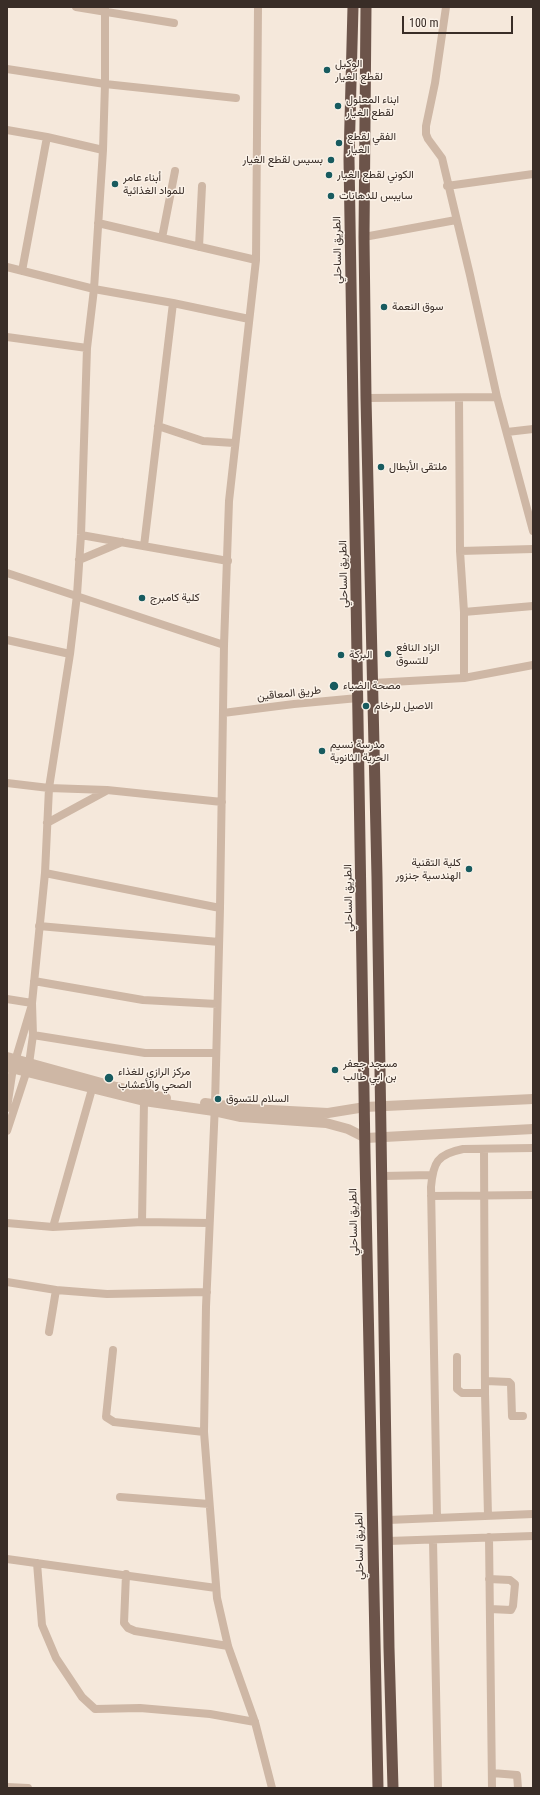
<!DOCTYPE html>
<meta charset="utf-8">
<style>
body{margin:0}
#map{position:relative;width:540px;height:1795px;overflow:hidden;background:#f5e8db;font-family:"Roboto Condensed",sans-serif}
canvas{display:block}
.frame{position:absolute;inset:0;border:8px solid #392d27;pointer-events:none}
.scale{position:absolute;left:402px;top:16px;width:111px;height:18px;box-sizing:border-box;border:2px solid #392d27;border-top:0;padding-left:5px;font-size:12px;line-height:14px;white-space:nowrap;color:#392d27;-webkit-text-stroke:3px #fbf2e8;paint-order:stroke}
</style>
<div id="map">
<canvas width="540" height="1795"></canvas>
<div class="frame"></div>
<div class="scale">100 m</div>
</div>
<script>
const ctx = document.querySelector('canvas').getContext('2d');
ctx.lineJoin = 'round';
function trace(path, color, width, dash) { ctx.strokeStyle = color; ctx.lineWidth = width; ctx.lineCap = dash ? 'butt' : 'round'; ctx.setLineDash(dash || []); ctx.stroke(path); }
function label(font, color, halo, rows, align = 'center') {
  ctx.font = font + ' "Roboto Condensed",Vazirmatn,sans-serif'; ctx.lineWidth = 3; ctx.setLineDash([]); ctx.textBaseline = 'middle'; ctx.strokeStyle = halo; ctx.fillStyle = color; for (const [text, x, y, turn = 0] of rows) {
    ctx.save(); ctx.translate(x, y); ctx.rotate((+turn || 0) * Math.PI / 180); ctx.textAlign = isNaN(turn) ? turn : align; if (halo) ctx.strokeText(text, 0, 0); ctx.fillText(text, 0, 0); ctx.restore();
  }
}
const minor = new Path2D(`
 M76,7L174,23
 M258,7L256,260L229,501L224,645L220,908L215,1104L206,1307L204,1432L217,1598L228,1646L255,1722L272,1788
 M446,7L435,83L426,126V134L428,139L442,158L470,275L497,397
 M7,69L105,84L236,98
 M7,130L47,137L103,150
 M447,186L533,174
 M98,223L256,260
 M364,237L456,220
 M162,238L175,171
 M199,247L202,186
 M7,267L94,289L173,303L249,319
 M22,271L47,137
 M7,337L87,348
 M366,398L497,397L533,531
 M459,398L460,551L464,612
 M158,426L203,441L234,443
 M507,432L533,429
 M81,535L228,561
 M144,546L173,303
 M460,551L533,549
 M79,560L122,542
 M7,573L224,645
 M7,640L70,654
 M464,678V612L533,606
 M373,683L464,678L533,665
 M223,713L294,704L358,698
 M7,783L49,788L107,790L222,802
 M47,823L106,791
 M45,873L220,908
 M39,926L219,942
 M34,981L143,1000L217,1004
 M7,999L32,1003
 M33,1035L145,1053H216
 M7,1108L13,1068L31,1008
 M7,1131L29,1064L33,1035L32,1003L45,873L49,788L70,654L77,595L81,535L87,348L94,289L103,150L105,84V7
 M484,1149L485,1393L488,1516
 M383,1176L432,1175
 M431,1196L533,1195
 M142,1222L144,1101
 M7,1223L53,1227L142,1222L209,1223
 M53,1227L92,1089
 M7,1282L56,1290L107,1294L207,1292
 M49,1332L56,1290
 M113,1350L106,1417L114,1422L204,1432
 M457,1357V1389L462,1393H485
 M486,1381L509,1382L511,1384L512,1416H523
 M120,1497L209,1504
 M437,1517L431,1187C433,1163 437,1154 463,1149L533,1148
 M388,1520L533,1514
 M489,1537L492,1788
 M433,1540L438,1788
 M388,1541L533,1536
 M7,1559L216,1588
 M37,1563L42,1625L56,1658L82,1697L95,1709L140,1708L210,1714L255,1722
 M126,1574L124,1623L128,1628L135,1631L228,1646
 M489,1579L510,1580L515,1584L513,1606L511,1610L490,1609
 M492,1773L517,1775L518,1788
 M7,1787L28,1788`);
const tertiary = new Path2D(`
 M7,1057L116,1087L166,1098
 M7,1067L144,1101L214,1111L241,1117L326,1123L348,1129L366,1138L533,1129
 M205,1103L251,1109L328,1113L365,1107L533,1099`);
const trunk = new Path2D(`
 M353,7L349,159L365,1154L378,1788
 M366,7L364,237L366,398L377,877L389,1648L393,1788`);
const markers = [
 [327,70,4,"#185b5f"],
 [338,106,4,"#185b5f"],
 [339,143,4,"#185b5f"],
 [331,160,4,"#185b5f"],
 [329,175,4,"#185b5f"],
 [115,184,4,"#185b5f"],
 [331,196,4,"#185b5f"],
 [384,307,4,"#185b5f"],
 [381,467,4,"#185b5f"],
 [142,598,4,"#185b5f"],
 [388,654,4,"#185b5f"],
 [341,655,4,"#185b5f"],
 [334,686,5,"#185b5f"],
 [366,706,4,"#185b5f"],
 [322,751,4,"#185b5f"],
 [469,869,4,"#185b5f"],
 [335,1070,4,"#185b5f"],
 [109,1078,5,"#185b5f"],
 [218,1099,4,"#185b5f"]
];
const poiNames = [
 ["الوكيل",335,64],
 ["لقطع الغيار",335,77],
 ["ابناء المعلول",346,100],
 ["لقطع الغيار",346,113],
 ["الفقي لقطع",347,137],
 ["الغيار",347,150],
 ["بسيس لقطع الغيار",323,160,"right"],
 ["الكوني لقطع الغيار",337,175],
 ["أبناء عامر",123,178],
 ["للمواد الغذائية",123,191],
 ["سايبس للدهانات",339,196],
 ["سوق النعمة",392,307],
 ["ملتقى الأبطال",389,467],
 ["كلية كامبرج",150,598],
 ["الزاد النافع",396,648],
 ["للتسوق",396,661],
 ["البركة",349,655],
 ["مصحة الضياء",343,686],
 ["الاصيل للرخام",374,706],
 ["مدرسة نسيم",330,745],
 ["الحرية الثانوية",330,758],
 ["كلية التقنية",461,863,"right"],
 ["الهندسية جنزور",461,876,"right"],
 ["مسجد جعفر",343,1064],
 ["بن ابي طالب",343,1077],
 ["مركز الرازي للغذاء",118,1072],
 ["الصحي والأعشاب",118,1085],
 ["السلام للتسوق",226,1099]
];
const streetNames = [
 ["الطريق الساحلي",338,250,-91],
 ["الطريق الساحلي",344,574,-91],
 ["طريق المعاقين",289,694,-6],
 ["الطريق الساحلي",349,898,-91],
 ["الطريق الساحلي",354,1222,-91],
 ["الطريق الساحلي",360,1546,-91]
];
trace(minor, '#ceb7a5', 8);
trace(tertiary, '#ceb7a5', 10);
trace(trunk, '#6c544a', 11);
for (const [x, y, r, color] of markers) { const dot = new Path2D(); dot.arc(x, y, r, 0, 2 * Math.PI); ctx.fillStyle = color; ctx.fill(dot); trace(dot, '#fbf2e8', 1.5); }
label('11px', '#392d27', '#fbf2e8', poiNames, 'left');
label('11px', '#392d27', '#fbf2e8', streetNames);
</script>
